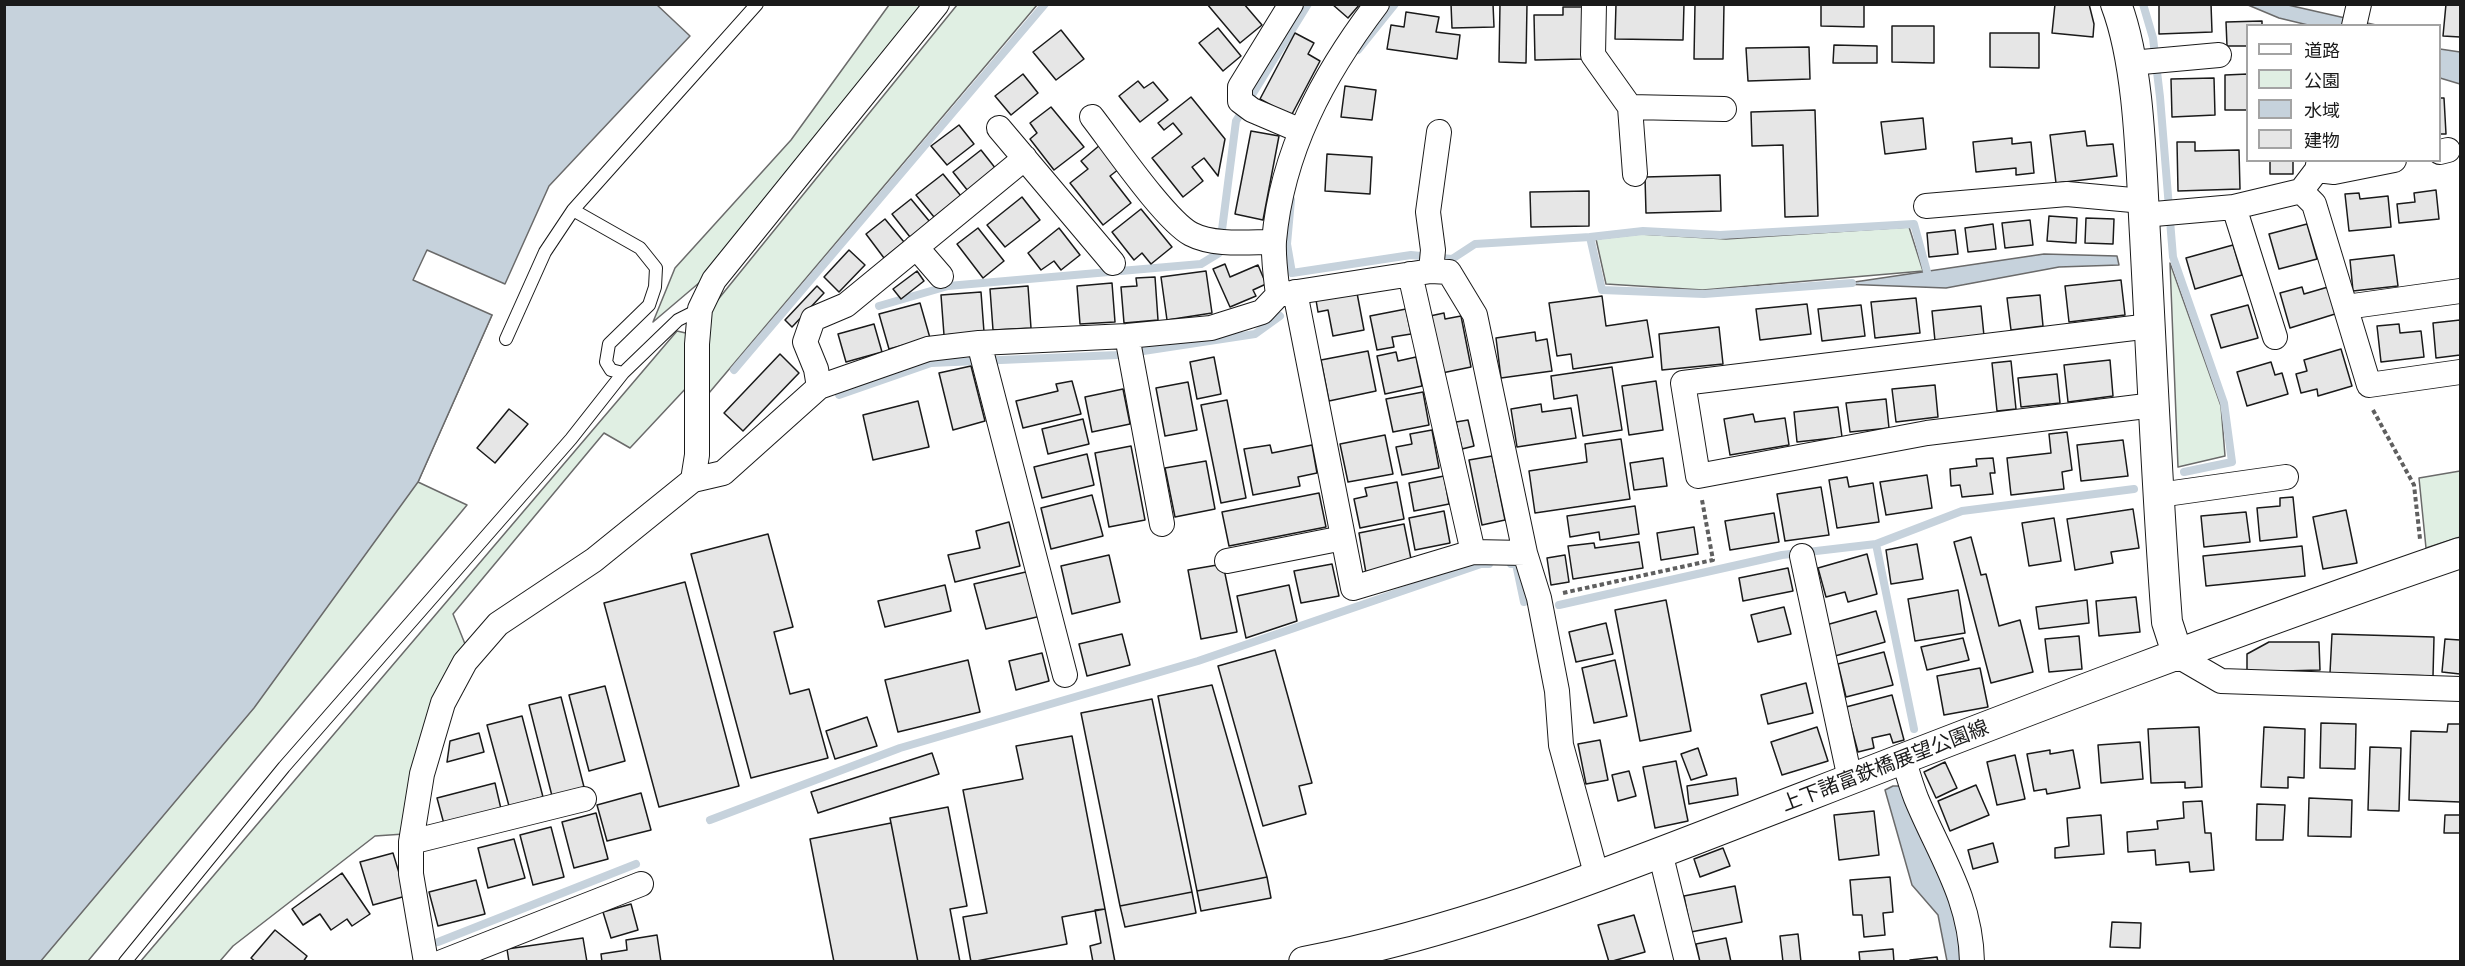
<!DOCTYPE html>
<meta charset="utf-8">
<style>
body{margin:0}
#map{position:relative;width:2465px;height:966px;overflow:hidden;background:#fff;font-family:"Crimson Pro","Noto Sans JP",serif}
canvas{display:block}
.frame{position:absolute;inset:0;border:6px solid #1a1a1a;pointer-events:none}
.legend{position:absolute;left:2246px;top:24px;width:195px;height:138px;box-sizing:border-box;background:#fff;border:2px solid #a3a3a3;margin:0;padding:8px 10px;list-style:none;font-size:18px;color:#1a1a1a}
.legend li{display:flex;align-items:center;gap:12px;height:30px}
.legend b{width:30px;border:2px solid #a3a3a3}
</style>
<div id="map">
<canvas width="2465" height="966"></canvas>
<div class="frame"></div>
<ul class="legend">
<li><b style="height:8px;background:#fff"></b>道路</li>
<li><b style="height:16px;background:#e0efe3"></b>公園</li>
<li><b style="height:16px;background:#c6d2dc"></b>水域</li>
<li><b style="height:16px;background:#e6e6e6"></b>建物</li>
</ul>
</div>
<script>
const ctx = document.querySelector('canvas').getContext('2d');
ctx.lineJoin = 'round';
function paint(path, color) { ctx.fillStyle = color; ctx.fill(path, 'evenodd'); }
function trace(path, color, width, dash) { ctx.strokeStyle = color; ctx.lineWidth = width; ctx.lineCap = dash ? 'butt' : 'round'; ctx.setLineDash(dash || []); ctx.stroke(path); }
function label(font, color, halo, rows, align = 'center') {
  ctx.font = font + ' "Crimson Pro","Noto Sans JP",serif'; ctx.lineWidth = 4.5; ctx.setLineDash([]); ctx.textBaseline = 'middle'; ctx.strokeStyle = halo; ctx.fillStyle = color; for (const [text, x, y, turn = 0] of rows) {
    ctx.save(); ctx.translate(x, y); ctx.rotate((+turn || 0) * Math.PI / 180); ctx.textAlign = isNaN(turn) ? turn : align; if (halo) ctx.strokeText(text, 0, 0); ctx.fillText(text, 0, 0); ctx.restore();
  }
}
const green = new Path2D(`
 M889,5H922L706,277L653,322L675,268L791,140Z
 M957,5H1037L709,393L688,386L630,448L604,433L453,614L465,644L420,739L404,834L375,836L233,946L220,961L140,962L677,331L690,334Z
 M1909,227L1923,271L1703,290L1606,284L1596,239L1640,234L1726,239Z
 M2170,263L2221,406L2225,456L2178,467Z
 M492,315L418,482L467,505L88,961L6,962Z
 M2460,471V537L2426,548L2419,478Z`);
const water = new Path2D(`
 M5,4H656L690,36L549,186L505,284L427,250L413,280L492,315L418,482L254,708L40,962L4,961Z
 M2248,5H2288L2376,25H2308L2279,18Z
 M2440,49L2460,52V84L2440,78Z
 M2044,254L2117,256L2119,265L2059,267L1946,288L1841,284Z
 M1893,786H1899C1924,841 1960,899 1960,961H1947L1938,915L1912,885L1885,790Z`);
const stream = new Path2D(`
 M2143,4L2153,38L2160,97L2173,257L2224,403L2232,462L2184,472
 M1358,50L1395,4
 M1291,200L1287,244L1292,273L1411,255L1452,259L1475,244L1590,237L1602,290L1704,294L1852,283
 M1590,237L1643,231L1720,235L1914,224L1929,279
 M879,306L948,286L1201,264L1219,253L1236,121L1308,4
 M734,370L1045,4
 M839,395L931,363L1117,355L1255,334L1280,316
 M1876,544L1914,729
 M1511,564H1516L1524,602
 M1559,605L1782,555L1876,544L1962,511L2134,489
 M710,820L900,748L1198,661L1481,564H1489
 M438,942L636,864`);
const building = new Path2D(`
 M1207,4H1244L1262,25L1240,43Z
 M1332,4H1360L1348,18Z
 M1451,4H1493L1494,27L1452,28Z
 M1500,4H1527L1526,63L1499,62Z
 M1616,4H1684L1683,40L1615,39Z
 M1695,4H1724L1723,59H1694Z
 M1821,4H1864V27L1821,26Z
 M2055,4H2089L2094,24L2093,37L2052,33Z
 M2159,4H2211L2212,32L2159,34Z
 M2446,4H2460V37L2443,36Z
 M1563,7H1583L1584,59L1535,60L1534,15H1563Z
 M1406,12L1439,17L1436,32L1460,35L1457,59L1387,49L1391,25L1404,27Z
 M2262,21V26H2248V46H2227L2226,22Z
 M1892,26H1934V63L1892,62Z
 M1218,28L1241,56L1223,71L1199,43Z
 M1061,30L1084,59L1056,80L1033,52Z
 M1295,33L1314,43L1308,54L1320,61L1291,116L1260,99Z
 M1990,33H2039V68L1990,67Z
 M1834,45L1877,46V63H1833Z
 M1809,47L1810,79L1748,81L1746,48Z
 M1023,74L1038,93L1011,115L995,96Z
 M2248,74V110H2225V75Z
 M2214,78L2215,115L2172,117L2171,79Z
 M1138,81L1144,88L1153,82L1168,100L1140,122L1119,96Z
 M1345,86L1376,90L1372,120L1341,117Z
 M1191,97L1225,139L1218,176L1204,158L1192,167L1203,181L1183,197L1152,158L1182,134L1173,123L1164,130L1158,123Z
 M2440,98H2444L2446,134H2440Z
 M1051,107L1084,147L1054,170L1030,139L1037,133L1030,123Z
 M1815,110L1818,216L1785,217L1783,145L1752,146L1751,112Z
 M1923,118L1926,149L1885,154L1881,122Z
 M959,125L974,144L947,165L931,146Z
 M1251,131L1279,136L1263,220L1235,214Z
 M2085,131L2087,146L2113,144L2117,176L2056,183L2050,135Z
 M2012,138V144L2031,142L2034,173L2016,175V168L1976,172L1973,142Z
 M2177,142H2195V151L2239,150L2240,189L2178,191Z
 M1100,145L1119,169L1110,176L1131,203L1103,225L1070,183L1088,169L1081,161Z
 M981,150L996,169L968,191L953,172Z
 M1327,154L1372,157L1370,194L1325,191Z
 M2270,160H2304V161H2293V174H2270Z
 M943,174L961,196L934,217L916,195Z
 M1720,175L1721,211L1646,213L1645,177Z
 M2436,190L2439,219L2399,223L2397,204L2415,202L2414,193Z
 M1589,191V226L1531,227L1530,192Z
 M2359,193L2360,199L2388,196L2391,227L2349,231L2345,194Z
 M1022,197L1040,220L1005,247L987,225Z
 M911,199L930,222L910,237L892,214Z
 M1141,209L1172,247L1151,264L1142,253L1134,260L1112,232Z
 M2049,216L2077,218L2076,243L2047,241Z
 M2086,218L2114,219L2113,244L2085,243Z
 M885,219L904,242L884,258L866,234Z
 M2030,220L2033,245L2005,248L2002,223Z
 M1993,224L1996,249L1968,252L1965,228Z
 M2307,224L2317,259L2279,269L2269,234Z
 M978,228L1004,261L983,278L957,244Z
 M1059,228L1080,255L1061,270L1054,261L1041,270L1028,253Z
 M1955,230L1958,254L1929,257L1927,233Z
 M2233,245L2242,275L2195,289L2186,258Z
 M849,250L865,265L839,292L824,277Z
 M2394,255L2398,286L2353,291L2350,260Z
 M1225,264L1230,277L1258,265L1266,284L1253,290L1256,296L1230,307L1213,269Z
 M917,271L924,281L901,299L893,289Z
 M1206,271L1212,313L1167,320L1161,277Z
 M1155,277L1158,320L1124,323L1121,287L1137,286L1136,278Z
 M2121,280L2125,315L2069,322L2065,286Z
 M1112,283L1115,322L1080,324L1077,286Z
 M817,286L824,293L792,327L785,320Z
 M1028,286L1031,328L993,330L990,289Z
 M2302,287L2304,294L2328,287L2335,314L2290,328L2280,293Z
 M981,292L984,332L944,335L941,295Z
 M1357,293L1364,330L1333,336L1328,310L1318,312L1316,300Z
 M2040,295L2043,326L2011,330L2007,298Z
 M1602,296L1606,326L1647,320L1653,357L1573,369L1571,354L1557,356L1549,303Z
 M1916,298L1920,333L1875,338L1871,302Z
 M920,303L930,338L889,349L879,314Z
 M1807,304L1811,334L1760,340L1756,309Z
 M1861,305L1865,336L1822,341L1818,309Z
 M2248,305L2258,338L2221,348L2211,315Z
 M1981,306L1984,336L1935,341L1932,311Z
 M1406,309L1411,334L1392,337L1394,347L1377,350L1370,316Z
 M1444,313L1445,319L1461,316L1471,367L1442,373L1430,316Z
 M2460,320V355L2436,358L2433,323Z
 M874,324L882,352L846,362L838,334Z
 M2399,324L2400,333L2421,331L2424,357L2381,362L2377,326Z
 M1719,327L1723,364L1662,370L1659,334Z
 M1535,332L1536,341L1547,339L1552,371L1501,378L1496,338Z
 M2341,349L2352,386L2318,396L2317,389L2301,393L2296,374L2307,371L2304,360Z
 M1368,351L1376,391L1329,401L1321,360Z
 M1396,352L1398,361L1416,357L1422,386L1385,394L1377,356Z
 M780,354L799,373L743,431L724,413Z
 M1214,357L1221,394L1197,399L1190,362Z
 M2110,360L2113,396L2068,402L2064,365Z
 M2011,361L2016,409L1997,411L1992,363Z
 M2271,362L2275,375L2282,373L2288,394L2247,406L2237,372Z
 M971,366L985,421L953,430L939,373Z
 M1612,367L1622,430L1583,436L1577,395L1554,399L1551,376Z
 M2057,374L2060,403L2021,407L2018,378Z
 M1072,381L1081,414L1023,428L1016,401L1058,391L1056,384Z
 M1656,381L1663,430L1629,435L1622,386Z
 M1188,382L1197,430L1165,436L1156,388Z
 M1935,385L1938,417L1896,422L1892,389Z
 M1123,389L1130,424L1092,432L1085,397Z
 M1423,392L1429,425L1393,432L1386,399Z
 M1886,399L1889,428L1850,432L1846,403Z
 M1227,400L1246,498L1221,503L1201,405Z
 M918,401L929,447L873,460L863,415Z
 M1541,404L1542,412L1571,408L1576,438L1517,447L1511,409Z
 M1838,407L1842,437L1797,442L1794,412Z
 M509,409L528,424L495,463L477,448Z
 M1753,414L1755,422L1785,418L1789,445L1730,455L1724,419Z
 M1083,419L1089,444L1048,454L1042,429Z
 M1468,420L1474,446L1462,449L1456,422Z
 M1432,430L1439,468L1402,475L1396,447L1412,444L1410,434Z
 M2067,432L2072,470L2062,472L2064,489L2011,495L2007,458L2051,453L2049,434Z
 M1385,435L1393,474L1348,482L1340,444Z
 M1621,439L1630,499L1535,513L1529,471L1587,462L1585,444Z
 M2123,440L2128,476L2081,481L2077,445Z
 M1270,445L1272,453L1312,445L1317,473L1298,477L1300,486L1253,495L1244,449Z
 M1131,446L1145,520L1109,527L1095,453Z
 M1087,454L1094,485L1042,498L1034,467Z
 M1492,456L1505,520L1482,525L1469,460Z
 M1663,458L1667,486L1634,490L1630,463Z
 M1993,458L1995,473H1990L1993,494L1962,497L1960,485L1951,486L1950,469L1977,466L1976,459Z
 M1206,461L1215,509L1175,517L1165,468Z
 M1927,475L1932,508L1886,515L1880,482Z
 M1444,476L1449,504L1414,511L1409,483Z
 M1847,477L1849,487L1873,483L1879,522L1837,528L1829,480Z
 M1397,482L1404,519L1360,528L1354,499L1367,496L1365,488Z
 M1821,487L1829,535L1785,541L1777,494Z
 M1319,493L1326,527L1229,546L1222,512Z
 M1092,495L1103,536L1051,549L1041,508Z
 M2293,497L2297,537L2260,541L2257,508L2280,506V498Z
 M1635,506L1639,534L1600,540L1599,532L1570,537L1567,516Z
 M2133,509L2139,548L2111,552L2113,563L2075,570L2067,519Z
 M2346,510L2357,563L2323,569L2313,517Z
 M1444,511L1450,543L1415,550L1409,518Z
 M2246,512L2250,542L2204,547L2201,516Z
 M1774,513L1779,542L1730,550L1725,521Z
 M2054,518L2061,561L2029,566L2022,523Z
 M1009,522L1020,566L955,582L948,555L980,548L976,531Z
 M1404,524L1412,564L1366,573L1359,533Z
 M1694,527L1698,554L1661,560L1657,533Z
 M768,534L793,627L774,632L790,694L809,689L828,758L751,778L691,554Z
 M1971,537L1981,575L1986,574L1999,626L2020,620L2033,672L1991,683L1954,542Z
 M1639,542L1643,568L1573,579L1568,546L1594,543L1595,548Z
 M1917,544L1923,579L1891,584L1886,550Z
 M2302,546L2305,576L2206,586L2203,556Z
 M1867,554L1877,594L1848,602L1845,592L1826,597L1818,568Z
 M1109,555L1120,602L1072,614L1061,566Z
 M1565,555L1569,582L1551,585L1547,558Z
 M1223,564L1237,632L1201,639L1188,570Z
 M1332,564L1339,596L1301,603L1294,571Z
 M1788,568L1793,591L1743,601L1739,578Z
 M1030,571L1041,616L986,629L974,584Z
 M685,582L739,786L659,807L604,603Z
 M945,585L951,611L885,627L878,601Z
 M1289,585L1297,621L1246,638L1237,596Z
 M1958,590L1965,633L1915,641L1908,599Z
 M2136,597L2140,632L2099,636L2096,601Z
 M1666,600L1691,731L1640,741L1615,610Z
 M2087,600L2089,623L2039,629L2036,607Z
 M1784,607L1791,634L1758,642L1751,615Z
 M1876,611L1885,642L1835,656L1826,625Z
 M1606,623L1613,654L1576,662L1569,632Z
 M1122,634L1130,665L1087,676L1079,644Z
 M2332,634L2434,637L2433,676L2330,673Z
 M2079,636L2082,669L2049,672L2045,639Z
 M1963,638L1969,660L1927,670L1921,647Z
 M2445,639L2460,640V674L2442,672Z
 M2269,642H2319L2320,670L2247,672V654Z
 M1275,650L1312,783L1299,786L1306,814L1263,826L1218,666Z
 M1884,652L1893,685L1846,697L1838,664Z
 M1042,653L1049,681L1016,690L1009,661Z
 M968,660L980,712L898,732L885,680Z
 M1615,660L1627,716L1594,723L1582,668Z
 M1980,668L1988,707L1944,715L1937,676Z
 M1806,683L1813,713L1768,724L1761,695Z
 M1212,685L1267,877L1197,891L1158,696Z
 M605,686L625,761L589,771L569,695Z
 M1892,695L1904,740L1893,743L1890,734L1872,738L1874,748L1858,752L1846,707Z
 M561,697L584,787L552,796L529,705Z
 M1152,699L1192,892L1120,906L1081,713Z
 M522,716L543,797L509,806L487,725Z
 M867,717L877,746L835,759L826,731Z
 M2321,723L2356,724L2355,769L2320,768Z
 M2448,724H2460V802L2409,800L2411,731L2447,732Z
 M1817,727L1828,761L1782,775L1771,742Z
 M2199,727L2202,787L2185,788V782L2151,783L2148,729Z
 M2264,727L2305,729L2304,778L2288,777V788L2261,787Z
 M479,733L484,752L447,762L450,741Z
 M1072,736L1105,909L1062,917L1067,944L971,962L963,917L987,913L963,790L1023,779L1016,746Z
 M1600,740L1608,780L1586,784L1578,744Z
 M2140,742L2143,779L2101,783L2098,745Z
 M2370,747L2401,748L2399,811L2368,810Z
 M1698,748L1707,775L1691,780L1681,754Z
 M2050,750V754L2073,750L2080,788L2047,794L2046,789L2034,791L2027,754Z
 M932,753L939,774L818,813L811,792Z
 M2015,755L2025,799L1997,805L1987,762Z
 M1676,761L1688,821L1655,828L1643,767Z
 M1945,762L1957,788L1936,798L1924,772Z
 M1629,771L1636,796L1618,801L1612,775Z
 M1736,778L1738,795L1689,804L1687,786Z
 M495,783L501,809L444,824L437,798Z
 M1976,785L1989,815L1950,831L1938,801Z
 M641,793L651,830L607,841L597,805Z
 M2309,798L2352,800L2351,837L2308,836Z
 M2202,801L2205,833H2211L2214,870L2190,872L2189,862L2156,865L2155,850L2128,852L2127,832L2158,829L2157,821L2184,818L2183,802Z
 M2257,804L2285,805L2283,840H2256Z
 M948,807L967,906L950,909L960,962H918L890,818Z
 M1874,811L1879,855L1839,860L1834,815Z
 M596,813L608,859L574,868L562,822Z
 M2101,815L2104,854L2055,858V848L2069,846L2067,818Z
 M2445,815H2460V833H2444Z
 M891,823L918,962H834L810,839Z
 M551,827L564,877L533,885L520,835Z
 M514,839L525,878L488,888L478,848Z
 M1993,843L1998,862L1973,869L1968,850Z
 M1723,848L1730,866L1700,877L1694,859Z
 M393,853L406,896L373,905L360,862Z
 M342,873L370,914L352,926L347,919L331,930L320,914L303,925L292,909Z
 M1267,877L1271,898L1201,911L1197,891Z
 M1890,877L1893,912L1883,913L1885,935L1864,937L1862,915H1853L1850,880Z
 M476,880L485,914L438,926L429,892Z
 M1735,886L1742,922L1691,932L1684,896Z
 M1192,892L1196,913L1125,927L1120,906Z
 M631,904L638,930L611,938L603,912Z
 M1105,909L1115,962H1093L1090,946L1101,943L1095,910Z
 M1634,915L1645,952L1609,962L1598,925Z
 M2112,922L2141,923L2140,948L2110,947Z
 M275,930L307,956L303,962H256L251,958Z
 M1798,934L1801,962H1783L1780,936Z
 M657,935L661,962H602L601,954L627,950L626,940Z
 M583,938L587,962H509L507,949Z
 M1726,938L1731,962H1700L1696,944Z
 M1893,949L1894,962H1860L1859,952Z
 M1937,957L1938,962H1911L1910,960Z`);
const path = new Path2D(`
 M2373,410L2414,485L2420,539
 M1563,593L1713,560L1702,500`);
const service = new Path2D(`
 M573,210L640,248L656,268L655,287L649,305L609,344L606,362L611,370L623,373
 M506,339L545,252L573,210L757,4
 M125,962L284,767L571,439L623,373L678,320L700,309`);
const minor = new Path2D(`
 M1291,4L1240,87V101L1252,110L1299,130
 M1594,4L1593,55L1630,107L1724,109
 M2354,26L2359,4
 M2131,63L2219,55
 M1630,107L1635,174
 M1092,117C1113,144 1165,220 1191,234C1214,246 1248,242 1274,242
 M999,128L1113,263
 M2440,152L2448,150
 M2317,170L2334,172L2394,160
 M2301,191L2314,204L2369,385L2460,372
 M1926,206L2067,194L2143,201
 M2234,207L2275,337
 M2143,215L2234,207L2301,191L2317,170L2319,160
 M916,247L941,276
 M1431,271L1433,250L1428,212L1439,132
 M1410,274L1473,552
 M1295,292L1353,588L1473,552L1525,553
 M1278,295C1276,278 1273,258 1274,241C1282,151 1323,75 1377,4
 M2346,307L2460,291
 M2150,326L1683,383L1698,476L1927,433L2154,405
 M1127,336L1162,524
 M979,343L1065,675
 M819,387L816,369L805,342L813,319L846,305L1025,158
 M693,480L697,455V344L700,309L714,280L937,4
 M2159,495L2286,477
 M1802,556L1850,779
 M1227,561L1343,538
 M2178,656L2221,681L2460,689
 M1903,758C1907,771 1911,785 1916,798C1939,854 1971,898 1972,962
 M411,842L584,799
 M1660,852L1687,962
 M426,962L411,874V842L422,774L443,703L465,662L498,624L594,560L693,480L723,473L819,387L928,349L979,343L1127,336L1211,328L1262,312L1278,295L1431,271L1449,272L1475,315L1525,553L1539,598L1557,691L1561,745L1597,877
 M442,962L641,884`);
const tertiary = new Path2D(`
 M2116,4C2140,67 2141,166 2145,235C2152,364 2157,493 2167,622L2178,656
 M1304,962C1478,929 1642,859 1807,796C2023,712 2241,628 2460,553`);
const streetNames = [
 ["上下諸富鉄橋展望公園線",1885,766,-21]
];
paint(green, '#e0efe3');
trace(green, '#6a6a6a', 1.5);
paint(water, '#c6d2dc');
trace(water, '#6a6a6a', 1.5);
trace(stream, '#c6d2dc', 8);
paint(building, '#e6e6e6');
trace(building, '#1a1a1a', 1.5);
trace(service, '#1a1a1a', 14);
trace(minor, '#1a1a1a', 26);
trace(tertiary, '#1a1a1a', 32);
trace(path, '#5f5f5f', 4, [4.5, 3]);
trace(service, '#fff', 12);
trace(minor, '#fff', 24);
trace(tertiary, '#fff', 30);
label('20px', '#1a1a1a', '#fff', streetNames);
</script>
